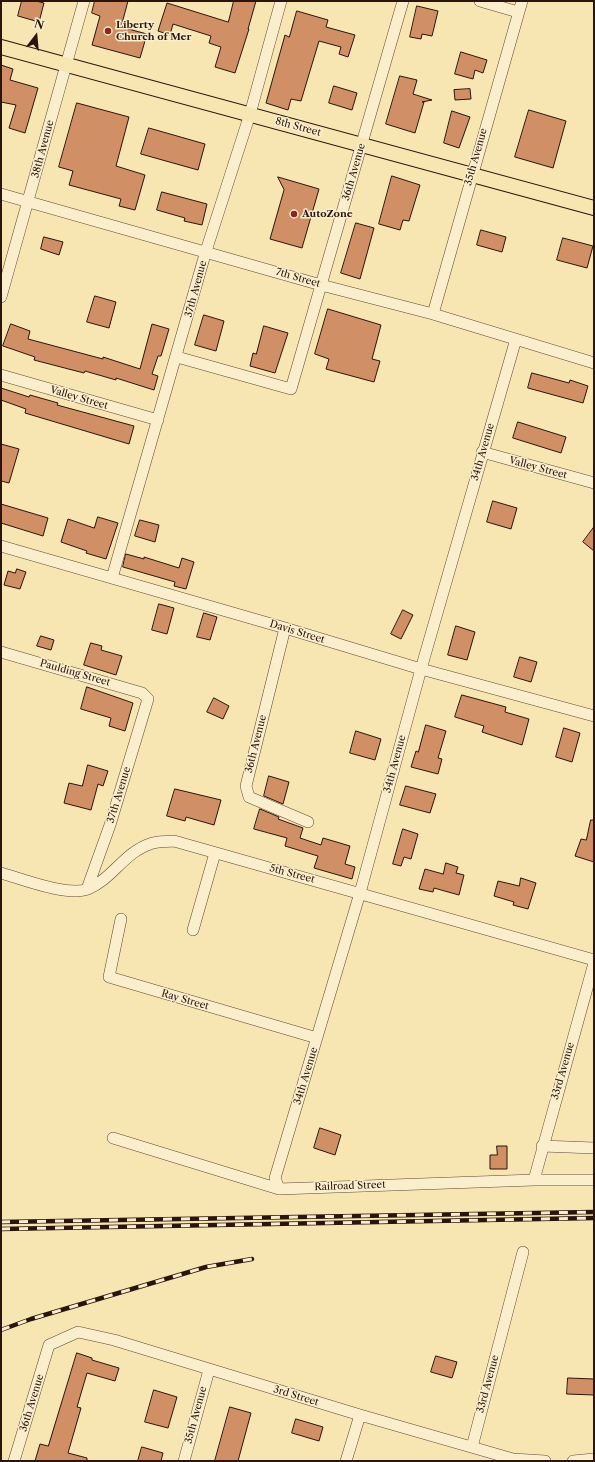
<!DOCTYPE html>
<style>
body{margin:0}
#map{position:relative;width:595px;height:1462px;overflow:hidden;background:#f7e5b2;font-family:"Libre Caslon Text",serif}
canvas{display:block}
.frame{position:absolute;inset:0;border:2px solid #2a140b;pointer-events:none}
.north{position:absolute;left:16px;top:16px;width:40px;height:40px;-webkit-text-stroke:3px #faeecd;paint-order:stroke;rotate:16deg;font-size:11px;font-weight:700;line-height:16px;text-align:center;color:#2a140b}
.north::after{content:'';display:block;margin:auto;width:14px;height:18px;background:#2a140b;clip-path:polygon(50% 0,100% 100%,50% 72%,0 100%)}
</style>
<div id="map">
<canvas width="595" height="1462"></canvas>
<div class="frame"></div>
<div class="north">N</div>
</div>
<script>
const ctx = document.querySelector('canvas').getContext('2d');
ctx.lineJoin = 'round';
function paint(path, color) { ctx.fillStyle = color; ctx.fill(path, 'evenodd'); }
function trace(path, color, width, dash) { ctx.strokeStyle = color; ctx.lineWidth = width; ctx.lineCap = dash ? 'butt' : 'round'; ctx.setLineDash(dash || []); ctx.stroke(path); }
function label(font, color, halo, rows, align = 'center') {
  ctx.font = font + ' "Libre Caslon Text",serif'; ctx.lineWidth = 3; ctx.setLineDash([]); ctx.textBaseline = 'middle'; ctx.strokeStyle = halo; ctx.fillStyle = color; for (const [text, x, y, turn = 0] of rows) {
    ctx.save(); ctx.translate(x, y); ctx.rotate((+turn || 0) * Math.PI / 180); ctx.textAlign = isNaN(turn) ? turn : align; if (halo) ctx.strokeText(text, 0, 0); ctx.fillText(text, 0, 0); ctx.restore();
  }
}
const building = new Path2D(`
 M22,1H36L44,3L39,22L18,16Z
 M95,1H128L121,27L147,34L140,58L92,45L100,16L92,13Z
 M234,1H256L248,29H249L235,73L215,67L221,47L209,43L211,36L173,24L170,35L158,31L167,3L228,22Z
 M417,6L438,11L432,36L422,34L421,39L410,37Z
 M297,11L328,20L326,27L355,35L348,57L339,54L341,47L319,41L301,101L291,99L288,110L266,103L285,35L289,37Z
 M461,52L487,60L483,73L475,70L473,79L455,74Z
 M1,65L13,69L10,80L38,88L25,133L9,128L16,105L1,102Z
 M400,76L417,80L413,94L432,100L422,102H424L415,133L386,124Z
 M334,86L357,93L352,110L329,103Z
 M470,89L471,99L455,100L454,90Z
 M77,103L129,117L116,166L145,175L135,210L119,206L121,199L69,185L73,171L59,167Z
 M529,110L566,121L553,168L515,157Z
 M452,111L470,117L459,148L444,143Z
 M149,128L205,144L198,170L141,154Z
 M392,176L420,185L409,221L403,220L400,230L379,224Z
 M278,177L319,189L302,248L270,239L284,190Z
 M162,192L207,204L202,225L184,221L185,218L157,210Z
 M356,223L374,228L360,279L341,273Z
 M481,230L506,237L502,252L477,245Z
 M44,237L63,242L59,255L41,249Z
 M563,238L593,246L587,268L557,260Z
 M95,296L116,302L109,328L87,322Z
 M328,309L381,325L372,359L380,361L374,382L326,369L329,359L315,354Z
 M204,315L224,321L216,351L195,345Z
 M11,324L30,331L28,339L103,359V357L140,369L152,324L169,329L161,356H158L152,374L158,376L154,390L116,378V380L85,371L84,373L34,360L35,357L3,346Z
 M264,326L288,333L275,373L250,366L253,353L256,354Z
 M532,373L569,383L570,380L588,386L583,403L528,388Z
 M1,388L29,397L30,395L58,403L57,405L134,426L129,444L25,413L26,409L1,400Z
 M518,422L566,437L561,453L513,438Z
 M1,444L19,449L9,483L1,481Z
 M493,501L517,508L511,529L487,522Z
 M1,504L48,518L43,536L1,523Z
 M98,517L118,523L106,559L86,553L87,551L61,542L68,519L94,528Z
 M140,520L159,525L155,542L135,536Z
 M594,527V551L583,542Z
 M126,554L144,559V557L179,568L182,558L194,562L186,589L174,586L175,582L123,567Z
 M17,569L26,572L20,589L4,585L8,571L15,573Z
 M159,604L174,608L167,634L152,630Z
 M403,610L413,615L401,639L391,634Z
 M204,613L217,617L210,640L197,637Z
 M456,626L475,632L467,660L448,655Z
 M41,636L54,640L51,650L37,646Z
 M91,643L102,646L101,650L122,656L116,675L84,665Z
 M520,657L537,662L531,682L514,677Z
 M87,687L133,703L125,731L109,726L111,718L81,709Z
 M462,695L506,707L505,712L529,719L522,745L482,732L484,726L455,717Z
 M214,698L229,706L223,719L207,712Z
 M426,725L446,731L438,758L442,759L438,774L411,767L416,751L418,752Z
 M564,728L580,733L572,762L556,757Z
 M356,731L381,739L375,760L350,753Z
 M88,765L108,771L103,786L98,784L91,810L64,803L69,783L82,786Z
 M269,776L289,782L283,804L264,796Z
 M406,786L436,794L430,813L400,805Z
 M175,789L221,800L214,825L186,817L185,821L167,816Z
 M260,809L279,817L278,819L303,828L300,838L321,845L323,838L350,846L345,864L355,867L352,879L314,868L318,856L285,846L287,838L254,829Z
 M591,820H594V862L575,856L581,839L586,840Z
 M403,829L418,834L411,859L404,857L401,866L393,864Z
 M446,863L458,867L456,873L464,875L459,895L434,888L433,892L419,889L425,869L443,874Z
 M521,878L536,883L528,909L513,905L514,902L494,896L498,881L519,886Z
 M320,1128L341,1135L335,1155L314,1148Z
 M497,1146H507V1169H490V1155H497Z
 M77,1353L92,1358V1360L119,1368L115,1381L87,1373L77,1407L81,1408L68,1453L87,1458V1461H35L40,1444L48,1446Z
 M436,1356L457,1362L452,1378L431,1372Z
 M568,1378L594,1379V1395L567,1394Z
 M154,1390L177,1397L168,1428L145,1422Z
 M230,1407L251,1413L238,1461H215Z
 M296,1419L323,1427L319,1441L292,1433Z
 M142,1447L163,1453L161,1461H138Z`);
const minor = new Path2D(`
 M480,1L518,12
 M1,194L321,285L433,314L594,363
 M1,297L84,1
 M433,314L522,1
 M177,357L291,389L403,1
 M1,375L158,420
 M482,452L594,483
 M1,546L285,628L421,669L594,716
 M112,578L206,251L250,114L281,1
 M285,628L246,786L249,797L308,822
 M1,652L142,693L148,699L110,825L87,889
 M1,873C22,879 68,897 88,889C112,879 125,852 150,844C157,841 166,842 174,841L594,960
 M121,919L109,977L317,1038
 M193,930L215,853
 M113,1138L279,1189L534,1180H594
 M542,1146L594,1148
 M534,1180L594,963
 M279,1189L275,1178L360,893L421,669L516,339
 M472,1447L523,1252
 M14,1461L49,1345L78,1332L114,1340L360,1415L513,1459L545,1461
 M184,1461L209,1370
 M346,1461L360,1415
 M573,1461L594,1459`);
const major = new Path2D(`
 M1,47L594,208`);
const rail = new Path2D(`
 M1,1222L594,1212
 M1,1229L594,1218
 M1,1330L31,1319L206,1267L252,1259`);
const markers = [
 [108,31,4,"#8f2418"],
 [294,214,4,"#8f2418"]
];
const poiNames = [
 ["Liberty",116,25],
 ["Church of Mer",116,37],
 ["AutoZone",302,214]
];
const streetNames = [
 ["8th Street",298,127,15],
 ["38th Avenue",43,149,-75],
 ["35th Avenue",476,157,-74],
 ["36th Avenue",354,172,-74],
 ["7th Street",298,278,16],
 ["37th Avenue",196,289,-75],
 ["Valley Street",79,398,16],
 ["34th Avenue",483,452,-74],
 ["Valley Street",538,468,15],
 ["Davis Street",297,632,17],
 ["Paulding Street",75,673,16],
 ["36th Avenue",256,744,-76],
 ["34th Avenue",395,764,-75],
 ["37th Avenue",119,795,-73],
 ["5th Street",292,874,15],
 ["Ray Street",185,1000,16],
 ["33rd Avenue",563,1071,-74],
 ["34th Avenue",306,1076,-73],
 ["Railroad Street",350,1186,-2],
 ["33rd Avenue",488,1384,-75],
 ["3rd Street",296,1396,17],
 ["36th Avenue",32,1403,-73],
 ["35th Avenue",196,1415,-75]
];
paint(building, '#d08f65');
trace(building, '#2a140b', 1);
trace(minor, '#5d4835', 12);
trace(major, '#2a140b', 16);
trace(minor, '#faeecd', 11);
trace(major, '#f7e5b2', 14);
trace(rail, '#2a140b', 4.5);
trace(rail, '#faeecd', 3, [9]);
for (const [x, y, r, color] of markers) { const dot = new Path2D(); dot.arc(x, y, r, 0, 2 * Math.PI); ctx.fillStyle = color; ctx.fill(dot); trace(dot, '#faeecd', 1.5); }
label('bold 10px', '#2a140b', '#faeecd', poiNames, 'left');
label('10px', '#2a140b', '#faeecd', streetNames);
</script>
